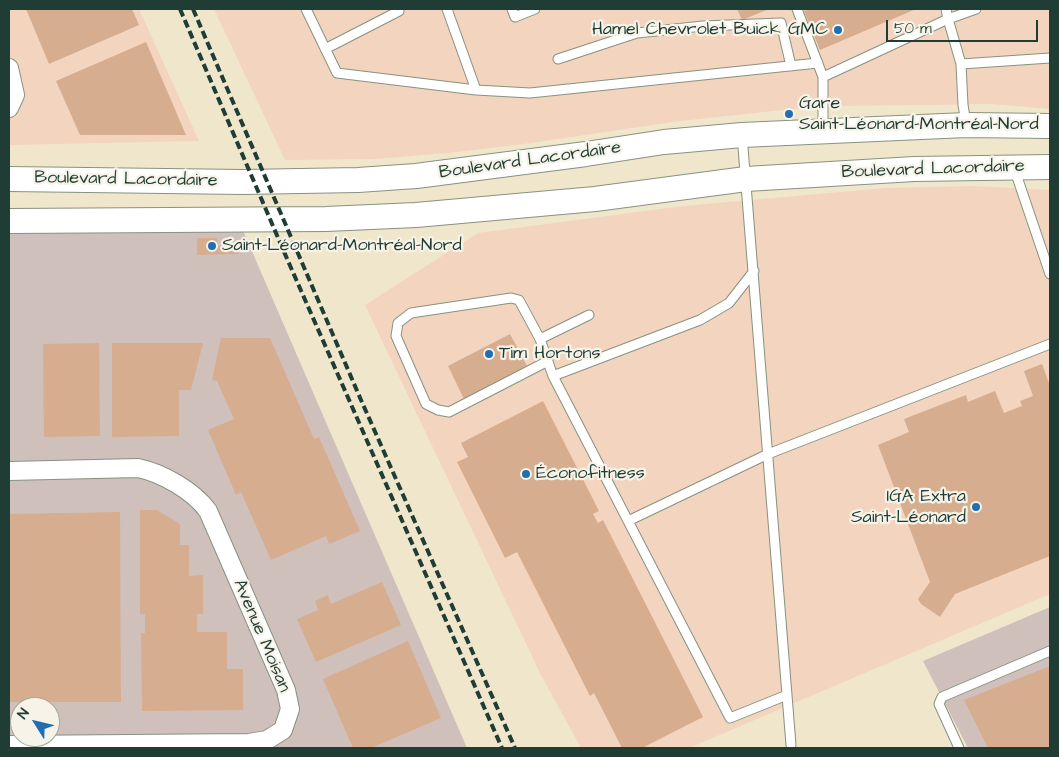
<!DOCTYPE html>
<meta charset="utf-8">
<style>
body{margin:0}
#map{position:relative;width:1059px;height:757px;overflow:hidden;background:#f0e6cc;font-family:"Architects Daughter",sans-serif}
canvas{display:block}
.frame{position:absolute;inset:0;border:10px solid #1f3d34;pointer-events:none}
.north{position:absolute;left:10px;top:697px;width:50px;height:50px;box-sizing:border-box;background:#f7f3e8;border:1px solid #a1aaa0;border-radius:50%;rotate:306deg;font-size:14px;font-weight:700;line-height:20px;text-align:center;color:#1f3d34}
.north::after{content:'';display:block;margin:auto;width:18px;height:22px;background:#1f6fb2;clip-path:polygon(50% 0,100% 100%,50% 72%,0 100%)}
.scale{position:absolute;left:886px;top:20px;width:152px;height:22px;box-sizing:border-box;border:2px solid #1f3d34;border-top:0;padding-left:6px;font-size:15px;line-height:18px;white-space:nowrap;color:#1f3d34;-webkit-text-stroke:4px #f7f3e8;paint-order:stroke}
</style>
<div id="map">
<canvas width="1059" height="757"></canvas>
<div class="frame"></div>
<div class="north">N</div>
<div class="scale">50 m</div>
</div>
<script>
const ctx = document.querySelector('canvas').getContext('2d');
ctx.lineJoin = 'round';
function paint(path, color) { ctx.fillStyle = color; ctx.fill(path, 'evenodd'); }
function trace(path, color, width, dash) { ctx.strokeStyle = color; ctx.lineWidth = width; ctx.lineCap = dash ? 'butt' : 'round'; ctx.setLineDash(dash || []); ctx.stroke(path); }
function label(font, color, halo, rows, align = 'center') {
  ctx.font = font + ' "Architects Daughter",sans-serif'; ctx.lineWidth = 4.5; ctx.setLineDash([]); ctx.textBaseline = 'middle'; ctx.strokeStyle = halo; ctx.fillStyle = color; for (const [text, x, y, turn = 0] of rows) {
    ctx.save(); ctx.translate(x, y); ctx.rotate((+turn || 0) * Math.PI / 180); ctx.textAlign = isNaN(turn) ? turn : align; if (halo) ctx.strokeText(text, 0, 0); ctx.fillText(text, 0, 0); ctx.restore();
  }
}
const built = new Path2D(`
 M9,9H139L199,141L9,145Z
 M214,9H1050V109L991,104L847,106L792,109L680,121L531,143L449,153L374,159L285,160Z
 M972,186L1050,190V594L689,748H581L541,675L365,305L478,233L683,206L885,188Z`);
const industrial = new Path2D(`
 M238,219L467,748H9V221ZM20,707H50V737H20Z
 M1050,607V748H968L923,661Z`);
const building = new Path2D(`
 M26,9H132L139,25L49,64Z
 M737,9H769L742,20Z
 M810,9H916L820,50L804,11Z
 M146,42L186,135H80L56,81Z
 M197,238H217L218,246L237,247L238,254L197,255Z
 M510,334L527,366L464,399L448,366Z
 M221,338H270L314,439L319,437L360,531L329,544L326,536L271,560L241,492L236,495L208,430L234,419L217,381L212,380Z
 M99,343L100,436L44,437L43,344Z
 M112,343H203L191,390H179V436L112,437Z
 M1042,364L1050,386V556L955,594L940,617L921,604L918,599L930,582L878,445L909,432L904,419L966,395L968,402L995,391L1004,413L1022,406L1020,401L1033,396L1024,371Z
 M543,401L599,511L593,514L598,523L603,520L703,717L642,748H622L594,693L590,696L517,552L505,558L457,462L468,457L461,443Z
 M140,510H157L180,524V545H189V576L203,575V614H197V632H227V669H243V710L142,711L141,633H145V614H140Z
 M120,512L121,702H9V514Z
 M382,582L401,625L316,662L297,619L318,610L315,601L328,595L331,604Z
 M408,641L441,718L371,748H353L323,679Z
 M1050,666V748H988L964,700Z`);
const lane = new Path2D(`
 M306,9L337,73L476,90L530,93L818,63
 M447,9L476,90
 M512,9L515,17L535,9
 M797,9L823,77
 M976,9L948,19L961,64L1050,58
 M325,49L399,11
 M558,59L637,33L703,26L781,23L791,66
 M961,64L963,105L966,123
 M823,129V77L948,19L946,9
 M742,135L791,745
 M1014,168L1050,274
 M540,339L589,315
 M548,361L449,412L438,410L426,404L396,336L398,323L411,313L511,298L519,300L540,339L553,376L730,718L787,695
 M553,376L700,320L729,303L754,271
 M628,521L768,454L1050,344
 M959,748L939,704L942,697L1050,651`);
const street = new Path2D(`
 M9,68L15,95L9,108
 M9,471L138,468C162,473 194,491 208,511L286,690L290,709L283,730L267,740L249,743L9,745`);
const secondary = new Path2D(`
 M9,179L243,182L358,180L416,176L586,154L664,142L742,135L966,125L1050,126
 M9,221L326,219L416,215L595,199L746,179L914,169L1050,167`);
const rail = new Path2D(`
 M180,9L288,261L502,748
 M193,9L361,400L515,748`);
const markers = [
 [838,30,5,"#1f6fb2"],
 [789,114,5,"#1f6fb2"],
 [212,246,5,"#1f6fb2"],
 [489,354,5,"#1f6fb2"],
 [526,474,5,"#1f6fb2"],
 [976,507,5,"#1f6fb2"]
];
const poiNames = [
 ["Hamel Chevrolet Buick GMC",828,30,"right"],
 ["Gare",799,104],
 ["Saint-Léonard-Montréal-Nord",799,125],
 ["Saint-Léonard-Montréal-Nord",222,246],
 ["Tim Hortons",499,354],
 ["Éconofitness",536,474],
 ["IGA Extra",966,497,"right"],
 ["Saint-Léonard",966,518,"right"]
];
const streetNames = [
 ["Boulevard Lacordaire",530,161,-8],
 ["Boulevard Lacordaire",933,170,-2],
 ["Boulevard Lacordaire",126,180,1],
 ["Avenue Moisan",261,636,67]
];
paint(built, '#f3d4bf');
paint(industrial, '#cfc0bb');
paint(building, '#d7ad8f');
trace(lane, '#889280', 11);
trace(street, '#889280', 20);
trace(secondary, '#889280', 26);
trace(lane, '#fff', 9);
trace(street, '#fff', 18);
trace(secondary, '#fff', 24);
trace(rail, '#1f3d34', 4, [8, 4]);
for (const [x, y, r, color] of markers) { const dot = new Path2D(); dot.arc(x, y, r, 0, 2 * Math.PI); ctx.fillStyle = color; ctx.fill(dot); trace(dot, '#f7f3e8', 2); }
label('18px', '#1f3d34', '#f7f3e8', poiNames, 'left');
label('18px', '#1f3d34', '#f7f3e8', streetNames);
</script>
